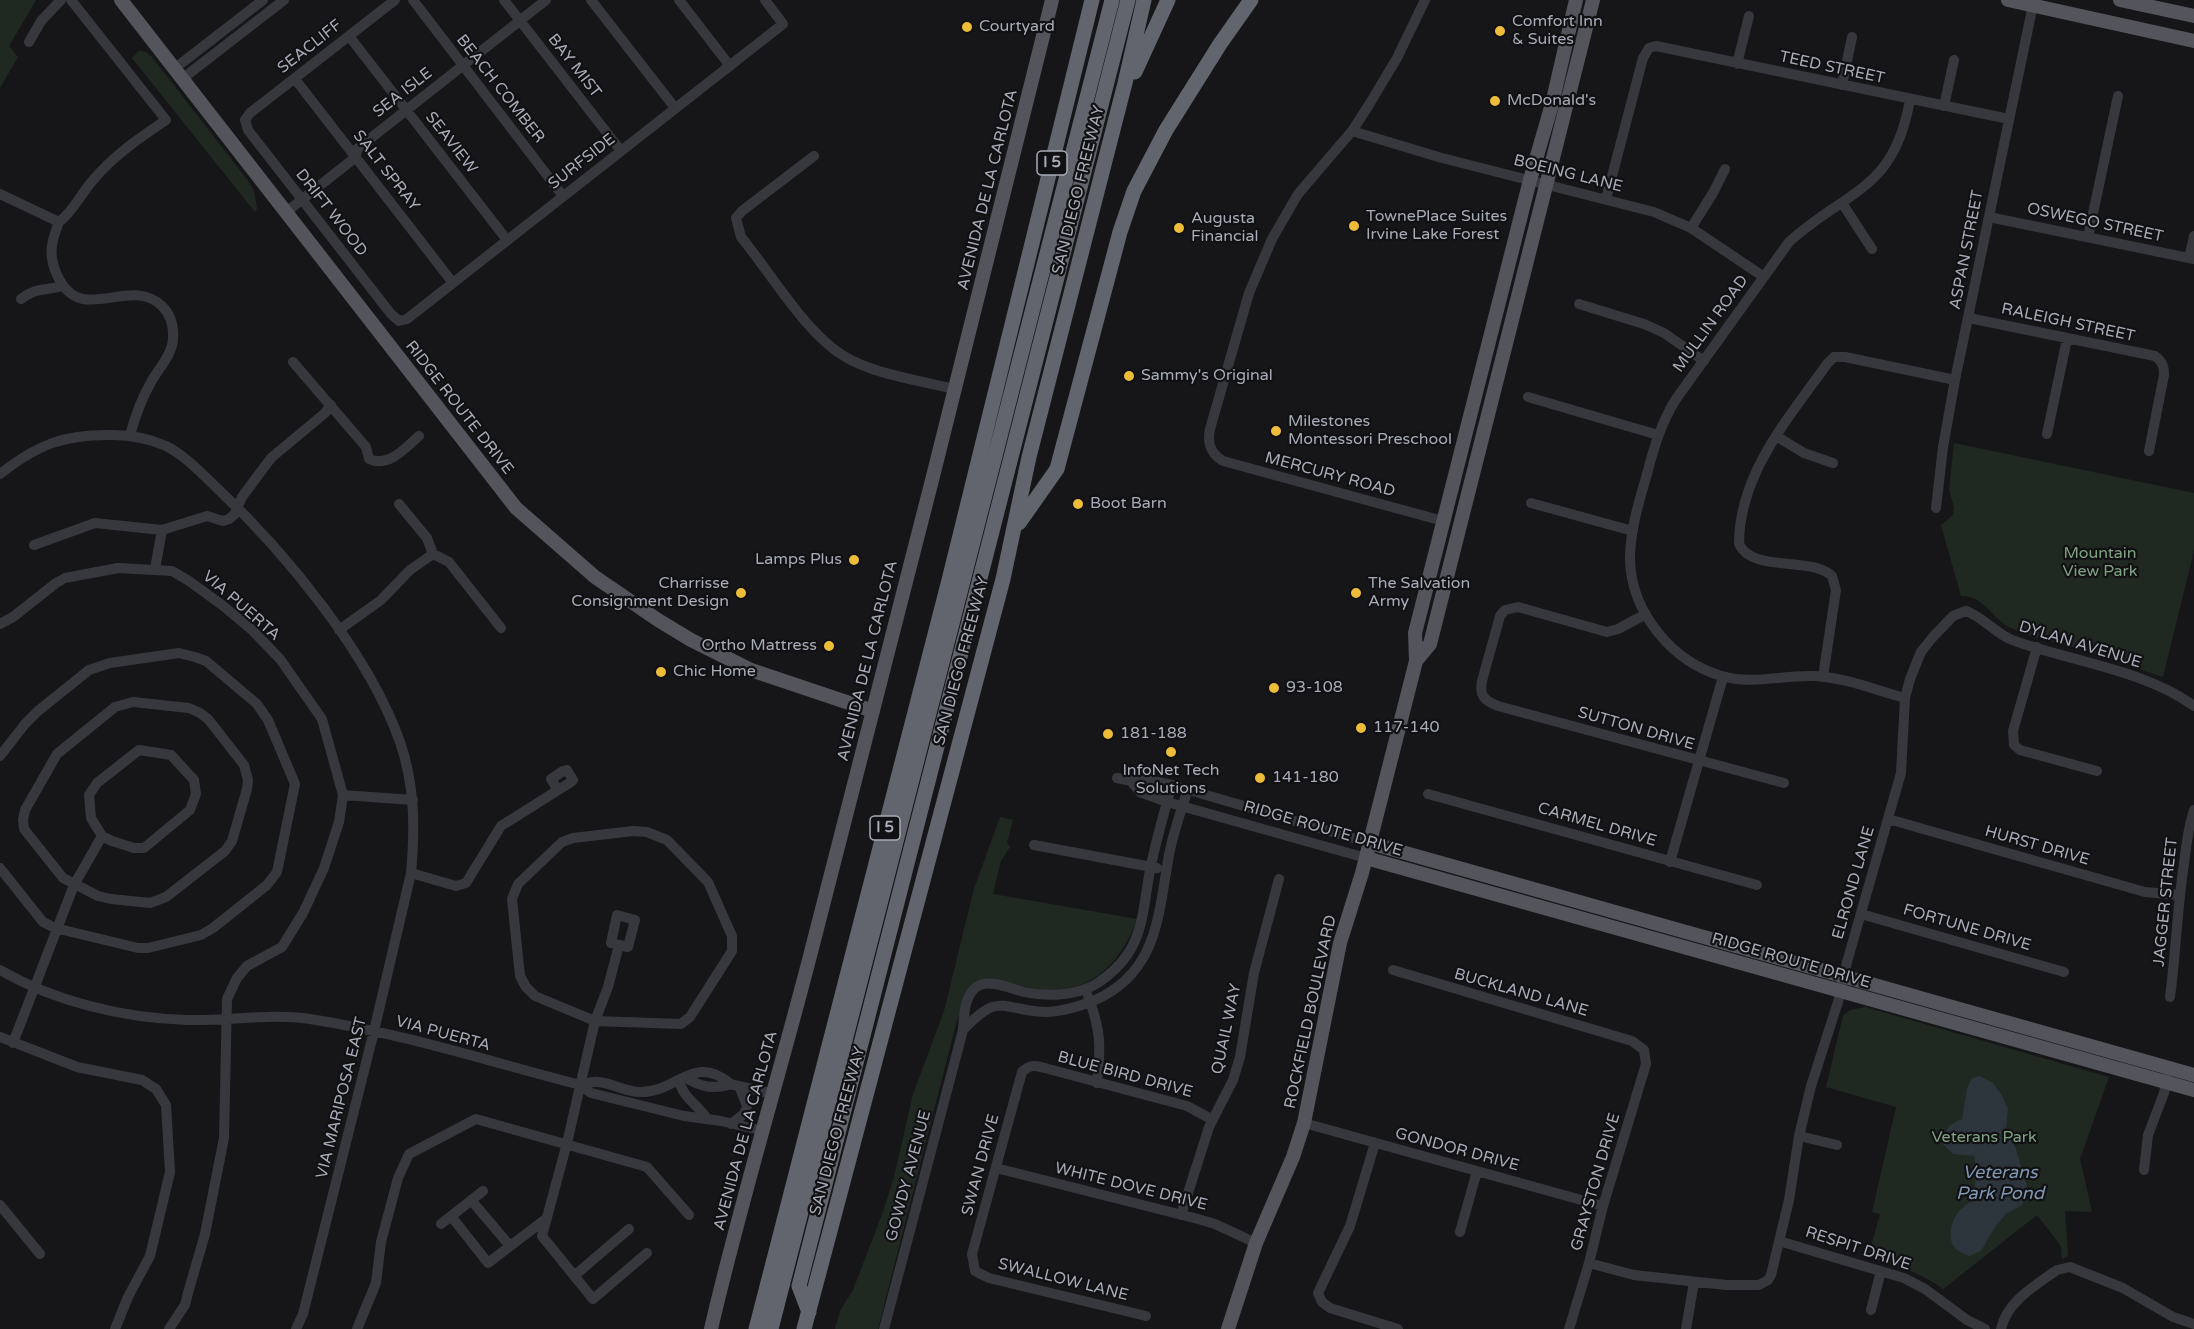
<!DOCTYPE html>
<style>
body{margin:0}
canvas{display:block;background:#161618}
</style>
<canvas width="2194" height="1329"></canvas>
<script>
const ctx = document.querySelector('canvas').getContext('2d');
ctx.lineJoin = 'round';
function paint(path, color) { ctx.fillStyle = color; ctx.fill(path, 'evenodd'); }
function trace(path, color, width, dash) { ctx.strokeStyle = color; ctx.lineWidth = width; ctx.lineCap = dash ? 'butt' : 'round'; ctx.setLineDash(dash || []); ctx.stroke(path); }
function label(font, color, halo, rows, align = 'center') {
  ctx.font = font + ' "Varela Round",sans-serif'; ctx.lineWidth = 4.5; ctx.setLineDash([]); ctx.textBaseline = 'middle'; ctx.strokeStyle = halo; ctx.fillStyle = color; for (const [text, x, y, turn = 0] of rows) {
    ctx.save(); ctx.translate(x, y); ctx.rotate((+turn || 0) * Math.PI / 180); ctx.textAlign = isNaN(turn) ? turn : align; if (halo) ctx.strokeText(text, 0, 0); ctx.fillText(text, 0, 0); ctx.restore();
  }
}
const green = new Path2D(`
 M0,0H36L9,46L18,57L0,88Z
 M139,51L146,52L152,57L249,182L254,191L257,209L255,212L132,58Z
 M1954,443L2194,493V550L2163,677C2135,668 2108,657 2080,649C2057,642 2031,638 2009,627C1992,618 1983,595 1961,596L1941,525L1953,515L1954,507L1949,490Z
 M1000,817L1013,820L1007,843L1010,847L1001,861L993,894L1137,919C1122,962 1090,995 1041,990C1029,989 1001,978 991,980C983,981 973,989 966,993L956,1024L878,1329H835L840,1311L853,1290L883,1212L894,1177L913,1094L944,1011L974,889Z
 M1865,1007L2109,1077L2080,1159L2092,1212L2065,1211L2068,1256L2062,1259L2061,1246L2037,1215L1943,1289C1920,1272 1896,1265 1868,1257L1880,1214L1872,1212L1896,1107L1826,1087L1843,1016L1850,1010Z`);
const water = new Path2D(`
 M1980,1076L1993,1083L2003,1097L2008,1109L2006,1130L2016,1149L2028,1190L2022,1205L2006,1214L1995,1227L1981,1251L1969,1256C1965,1254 1959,1252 1956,1249C1946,1239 1951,1220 1960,1210C1964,1206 1970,1203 1973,1197C1976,1192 1976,1161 1974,1156L1953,1154L1943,1144C1944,1129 1949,1125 1962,1119L1967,1088L1972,1078Z`);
const minor = new Path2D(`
 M395,0L250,113L245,120L248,130L391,314L399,321L407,319L783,24L765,0
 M413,0L563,196
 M504,0L621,151
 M591,0L675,108
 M679,0L730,66
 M1425,0L1397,58L1367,108L1352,131L1298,194L1272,239L1249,293L1210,429C1207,443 1210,453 1223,461L1443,521
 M349,36L507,240
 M29,42L41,21L61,0
 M1737,64L1749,16
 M174,69L263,0
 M182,79L284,0
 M295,79L453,283
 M1842,85L1852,37
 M1944,106L1954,60
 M1352,131L1442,158L1654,212L1691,228L1764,277
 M814,156L742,211L736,218L741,237C770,272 806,334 844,356C872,374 922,381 955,389
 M0,194L59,222C74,211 81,193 94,179C114,155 141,137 166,120L71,0
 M1606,199L1643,58L1649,48L1656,46L2009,119
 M1842,203L1872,249
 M285,213L356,157L357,149L546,0
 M1989,217L2194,259
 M59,222C51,242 48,255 57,275C62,286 69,296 83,299C110,303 139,284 162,306C171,315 174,326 173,339C172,356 157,370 150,384C141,400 135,417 130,435
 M1691,228L1713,193L1725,169
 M2088,237L2118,96
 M2189,258L2194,236
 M21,299C36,287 45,291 62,286
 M1579,304L1644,324L1664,333L1704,361
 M1969,318L2155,356C2162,361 2164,366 2164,375L2149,451
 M293,362L366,447L369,459C389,468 405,448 419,436
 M1528,397L1658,435
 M2047,434L2067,339
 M1776,436L1804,453L1833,463
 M0,474C38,444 65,434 113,435C130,435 150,439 166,446C186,456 202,474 218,489C286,553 369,654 400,742C415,785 415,829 411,873L374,1031L303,1314L296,1329
 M1531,503L1633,531
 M399,504L427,538L433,554L449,562L501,628
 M1936,508L1943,447L1955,380L2034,0
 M34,545L95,523L162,530
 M155,569L162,530L207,516L223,521L229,519L234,515L242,497L271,458L325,413L331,405
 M1646,614L1618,629L1607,632L1518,607L1505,610L1500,616L1482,681C1479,696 1485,701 1498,706L1784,783
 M0,624L13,617L56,583L65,578L118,568L172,571L189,581L222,605L252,630L280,659L322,719L343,795L339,822L324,868L303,913L282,947L247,966L237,978L227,999L224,1138L205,1234L188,1293L185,1305L169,1329
 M339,630L381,600L410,570L433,554
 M2037,647L2013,731L2014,745L2020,750L2097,771
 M1823,677L1836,590L1832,576C1811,556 1752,573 1739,544C1739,474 1788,419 1827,364L1834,357H1845L1955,380
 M1905,698C1875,690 1844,677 1813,676C1783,675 1751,685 1722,676C1672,662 1631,612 1630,559C1630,531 1639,501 1647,474C1654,447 1661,423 1676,399L1789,242C1848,189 1895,190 1910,99
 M133,702L189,708L200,713L208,719L244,765L248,780L247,789L232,841L225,851L166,897L150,903L111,899L98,896L63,878L24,829L23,820L25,810L57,754L115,707Z
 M139,750L171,755L194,780L196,794L190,810L144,848H134L112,841L102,836L91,818L89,795L97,783Z
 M0,756L25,724L38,711L89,670L110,663L179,653L195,657L206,661L257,704L268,720L295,784L277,872L267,885L213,928L201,935L148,948H138L55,928L43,922L0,868
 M1117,778L1131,781L1143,779L1172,785L1370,843
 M1131,781L1140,792L1167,802L1366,858
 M1428,794L1757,885
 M343,795L413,800
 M1888,819L2145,892L2179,895
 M633,831L647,832L667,840L708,882L732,936V951L690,1017L681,1024L595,1021L535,996L526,987L520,976L512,899L518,884L562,842L573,838Z
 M1034,845L1157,868
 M1670,862L1723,677
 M411,873L456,886L466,883L501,826L571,782L573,780L567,770L563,771L551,779L558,790
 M1861,914L2064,972
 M619,945L628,947L635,920L617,915L611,943L619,945L608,987L595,1021L567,1143L542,1236L593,1299L647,1253
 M0,970C56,1002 123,1018 187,1020C229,1021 269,1013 310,1019C401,1033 491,1062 580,1085L591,1093L684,1116L721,1121L764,1131
 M1393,970L1632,1041L1644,1050L1646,1064L1603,1206L1589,1263L1569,1329
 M1088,996C1101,1031 1101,1046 1097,1083
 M2170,997C2176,953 2177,909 2184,864C2186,846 2188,828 2194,810
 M963,1030C1000,991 1001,1010 1045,1012C1062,1012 1077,1007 1093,1001C1158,973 1158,916 1169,855C1173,833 1181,811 1188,789
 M0,1037L77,1067L142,1080L156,1089L166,1105L170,1172L150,1256L128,1297L115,1329
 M13,1043L74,885L102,836
 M684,1077C701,1087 713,1090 731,1084
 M679,1080C683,1099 698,1104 707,1119
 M725,1083L774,1094
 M580,1085C586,1084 592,1081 598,1082C612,1083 626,1092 640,1092C679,1092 693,1053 731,1084
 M1304,1123L1603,1206
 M731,1124L744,1114L747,1106L739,1086
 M1799,1136L1837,1145
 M1375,1143L1350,1226L1318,1293L1322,1302L1330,1308L1398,1329
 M996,1168L1198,1219L1215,1224L1256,1243
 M2144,1170L2148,1135L2164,1093L2167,1077
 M471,1200L510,1246
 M0,1205L40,1254
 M1181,1215L1209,1127L1233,1080L1240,1057L1254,973L1279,879
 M451,1216L488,1263L547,1218
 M441,1224L483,1191
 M1460,1232L1477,1171
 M1779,1241L1904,1278L1925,1289L1967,1320L1985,1329
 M1589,1263L1634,1275L1726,1285H1759L1768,1280L1771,1275L1789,1200L1799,1136L1811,1086L1838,1002L1847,962L1901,773L1905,698L1910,679L1921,652L1932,638L1953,616L1966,611C1983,617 1995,633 2012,640C2069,661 2145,670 2194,706
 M574,1276L629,1229
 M1871,1310L1881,1271
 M1146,1316L989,1278L975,1271L972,1254L1022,1072C1028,1066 1032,1065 1041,1067L1187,1106L1213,1120
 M357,1329L376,1283L381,1242L398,1178L409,1154L476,1119L647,1167L689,1215
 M884,1329L963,1030C964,1016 964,992 980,985C993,980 1012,989 1024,992C1046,997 1076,996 1096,984C1146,952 1141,915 1151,865C1157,838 1164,812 1172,785
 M1686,1329L1694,1282
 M2001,1329C2007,1301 2036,1285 2057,1270L2070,1267L2123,1288L2173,1317L2194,1324`);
const major = new Path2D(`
 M121,0L516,508L595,577L658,620L691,640L751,670L873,711
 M2008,0L2194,41
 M2120,0L2194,16
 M1416,661L1430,644L1593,0
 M1370,843L2194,1075
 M1366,858L2194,1090
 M711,1329C740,1204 778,1080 810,956C892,638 974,319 1052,0
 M1228,1329L1256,1243L1293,1157L1304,1123L1340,943L1362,873L1416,661L1415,633L1530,180L1552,104L1576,0`);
const highway = new Path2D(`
 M1135,72L1168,0
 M1019,523L1057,469L1120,232L1134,191L1166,130L1220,44L1251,0
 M809,1312L799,1286L1128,0
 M756,1329L949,580L1092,0
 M771,1329L1112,0
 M804,1329L1003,579L1029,457L1125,83L1144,0`);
const markers = [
 [967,27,6,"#edbc39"],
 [1500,31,6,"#edbc39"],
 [1495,101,6,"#edbc39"],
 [1354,226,6,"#edbc39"],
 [1179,228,6,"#edbc39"],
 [1129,376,6,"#edbc39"],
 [1276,431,6,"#edbc39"],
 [1078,504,6,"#edbc39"],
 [854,560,6,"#edbc39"],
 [741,593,6,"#edbc39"],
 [1356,593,6,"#edbc39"],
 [829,646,6,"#edbc39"],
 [661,672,6,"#edbc39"],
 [1274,688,6,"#edbc39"],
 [1361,728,6,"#edbc39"],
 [1108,734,6,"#edbc39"],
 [1171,752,6,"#edbc39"],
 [1260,778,6,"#edbc39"]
];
const shields = [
 [1052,163,30],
 [885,828,30]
];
const shieldNames = [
 ["I 5",1052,163],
 ["I 5",885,828]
];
const poiNames = [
 ["Comfort Inn",1512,22],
 ["& Suites",1512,40],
 ["Courtyard",979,27],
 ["McDonald's",1507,101],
 ["TownePlace Suites",1366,217],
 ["Irvine Lake Forest",1366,235],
 ["Augusta",1191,219],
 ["Financial",1191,237],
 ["Sammy's Original",1141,376],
 ["Milestones",1288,422],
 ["Montessori Preschool",1288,440],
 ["Boot Barn",1090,504],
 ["Lamps Plus",842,560,"right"],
 ["Charrisse",729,584,"right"],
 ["Consignment Design",729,602,"right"],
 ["The Salvation",1368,584],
 ["Army",1368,602],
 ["Ortho Mattress",817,646,"right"],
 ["Chic Home",673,672],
 ["93-108",1286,688],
 ["117-140",1373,728],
 ["181-188",1120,734],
 ["InfoNet Tech",1171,771,"center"],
 ["Solutions",1171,789,"center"],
 ["141-180",1272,778]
];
const streetNames = [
 ["SEACLIFF",310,47,-38],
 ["BAY MIST",574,66,52],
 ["TEED STREET",1832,68,12],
 ["BEACH COMBER",500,89,52],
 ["SEA ISLE",403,93,-38],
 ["SEAVIEW",451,143,52],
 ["SURFSIDE",582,162,-38],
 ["SALT SPRAY",386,171,52],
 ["BOEING LANE",1568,174,14],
 ["AVENIDA DE LA CARLOTA",988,190,-76],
 ["SAN DIEGO FREEWAY",1079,190,-76],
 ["DRIFT WOOD",331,213,52],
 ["OSWEGO STREET",2095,223,12],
 ["ASPAN STREET",1967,250,-79],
 ["RALEIGH STREET",2068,323,12],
 ["MULLIN ROAD",1711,324,-54],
 ["RIDGE ROUTE DRIVE",459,408,52],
 ["MERCURY ROAD",1330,475,15],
 ["VIA PUERTA",241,606,41],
 ["DYLAN AVENUE",2080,645,17],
 ["AVENIDA DE LA CARLOTA",868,661,-76],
 ["SAN DIEGO FREEWAY",962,661,-75],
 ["SUTTON DRIVE",1636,729,16],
 ["CARMEL DRIVE",1597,825,16],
 ["RIDGE ROUTE DRIVE",1323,829,16],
 ["HURST DRIVE",2037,846,16],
 ["ELROND LANE",1854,883,-74],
 ["JAGGER STREET",2166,902,-84],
 ["FORTUNE DRIVE",1967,928,16],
 ["RIDGE ROUTE DRIVE",1791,961,16],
 ["BUCKLAND LANE",1521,993,16],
 ["ROCKFIELD BOULEVARD",1311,1012,-78],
 ["QUAIL WAY",1227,1029,-78],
 ["VIA PUERTA",443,1034,15],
 ["BLUE BIRD DRIVE",1125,1075,15],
 ["VIA MARIPOSA EAST",342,1098,-76],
 ["AVENIDA DE LA CARLOTA",746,1131,-75],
 ["SAN DIEGO FREEWAY",838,1131,-75],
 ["GONDOR DRIVE",1457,1150,15],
 ["SWAN DRIVE",981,1165,-75],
 ["GOWDY AVENUE",909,1176,-75],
 ["GRAYSTON DRIVE",1596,1182,-74],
 ["WHITE DOVE DRIVE",1131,1187,14],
 ["RESPIT DRIVE",1858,1249,18],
 ["SWALLOW LANE",1063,1280,14]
];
const parkNames = [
 ["Mountain",2100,554],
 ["View Park",2100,572],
 ["Veterans Park",1984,1138]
];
const waterNames = [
 ["Veterans",2000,1173],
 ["Park Pond",2000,1194]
];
paint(green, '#202822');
paint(water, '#2c343c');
trace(minor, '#37383d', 10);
trace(major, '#53545c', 14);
trace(highway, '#63656e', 15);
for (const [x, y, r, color] of markers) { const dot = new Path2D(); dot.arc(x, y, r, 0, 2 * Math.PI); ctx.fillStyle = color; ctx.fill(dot); trace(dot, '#111113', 2); }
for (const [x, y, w] of shields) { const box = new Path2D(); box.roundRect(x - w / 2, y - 12, w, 24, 4.5); ctx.fillStyle = '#111113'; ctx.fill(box); trace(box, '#a8acb8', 1.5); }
label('bold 15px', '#a8acb8', null, shieldNames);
label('16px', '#a8acb8', '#111113', poiNames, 'left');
label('16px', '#a8acb8', '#111113', streetNames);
label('16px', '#80a284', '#111113', parkNames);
label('italic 18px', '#8097b2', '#111113', waterNames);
</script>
